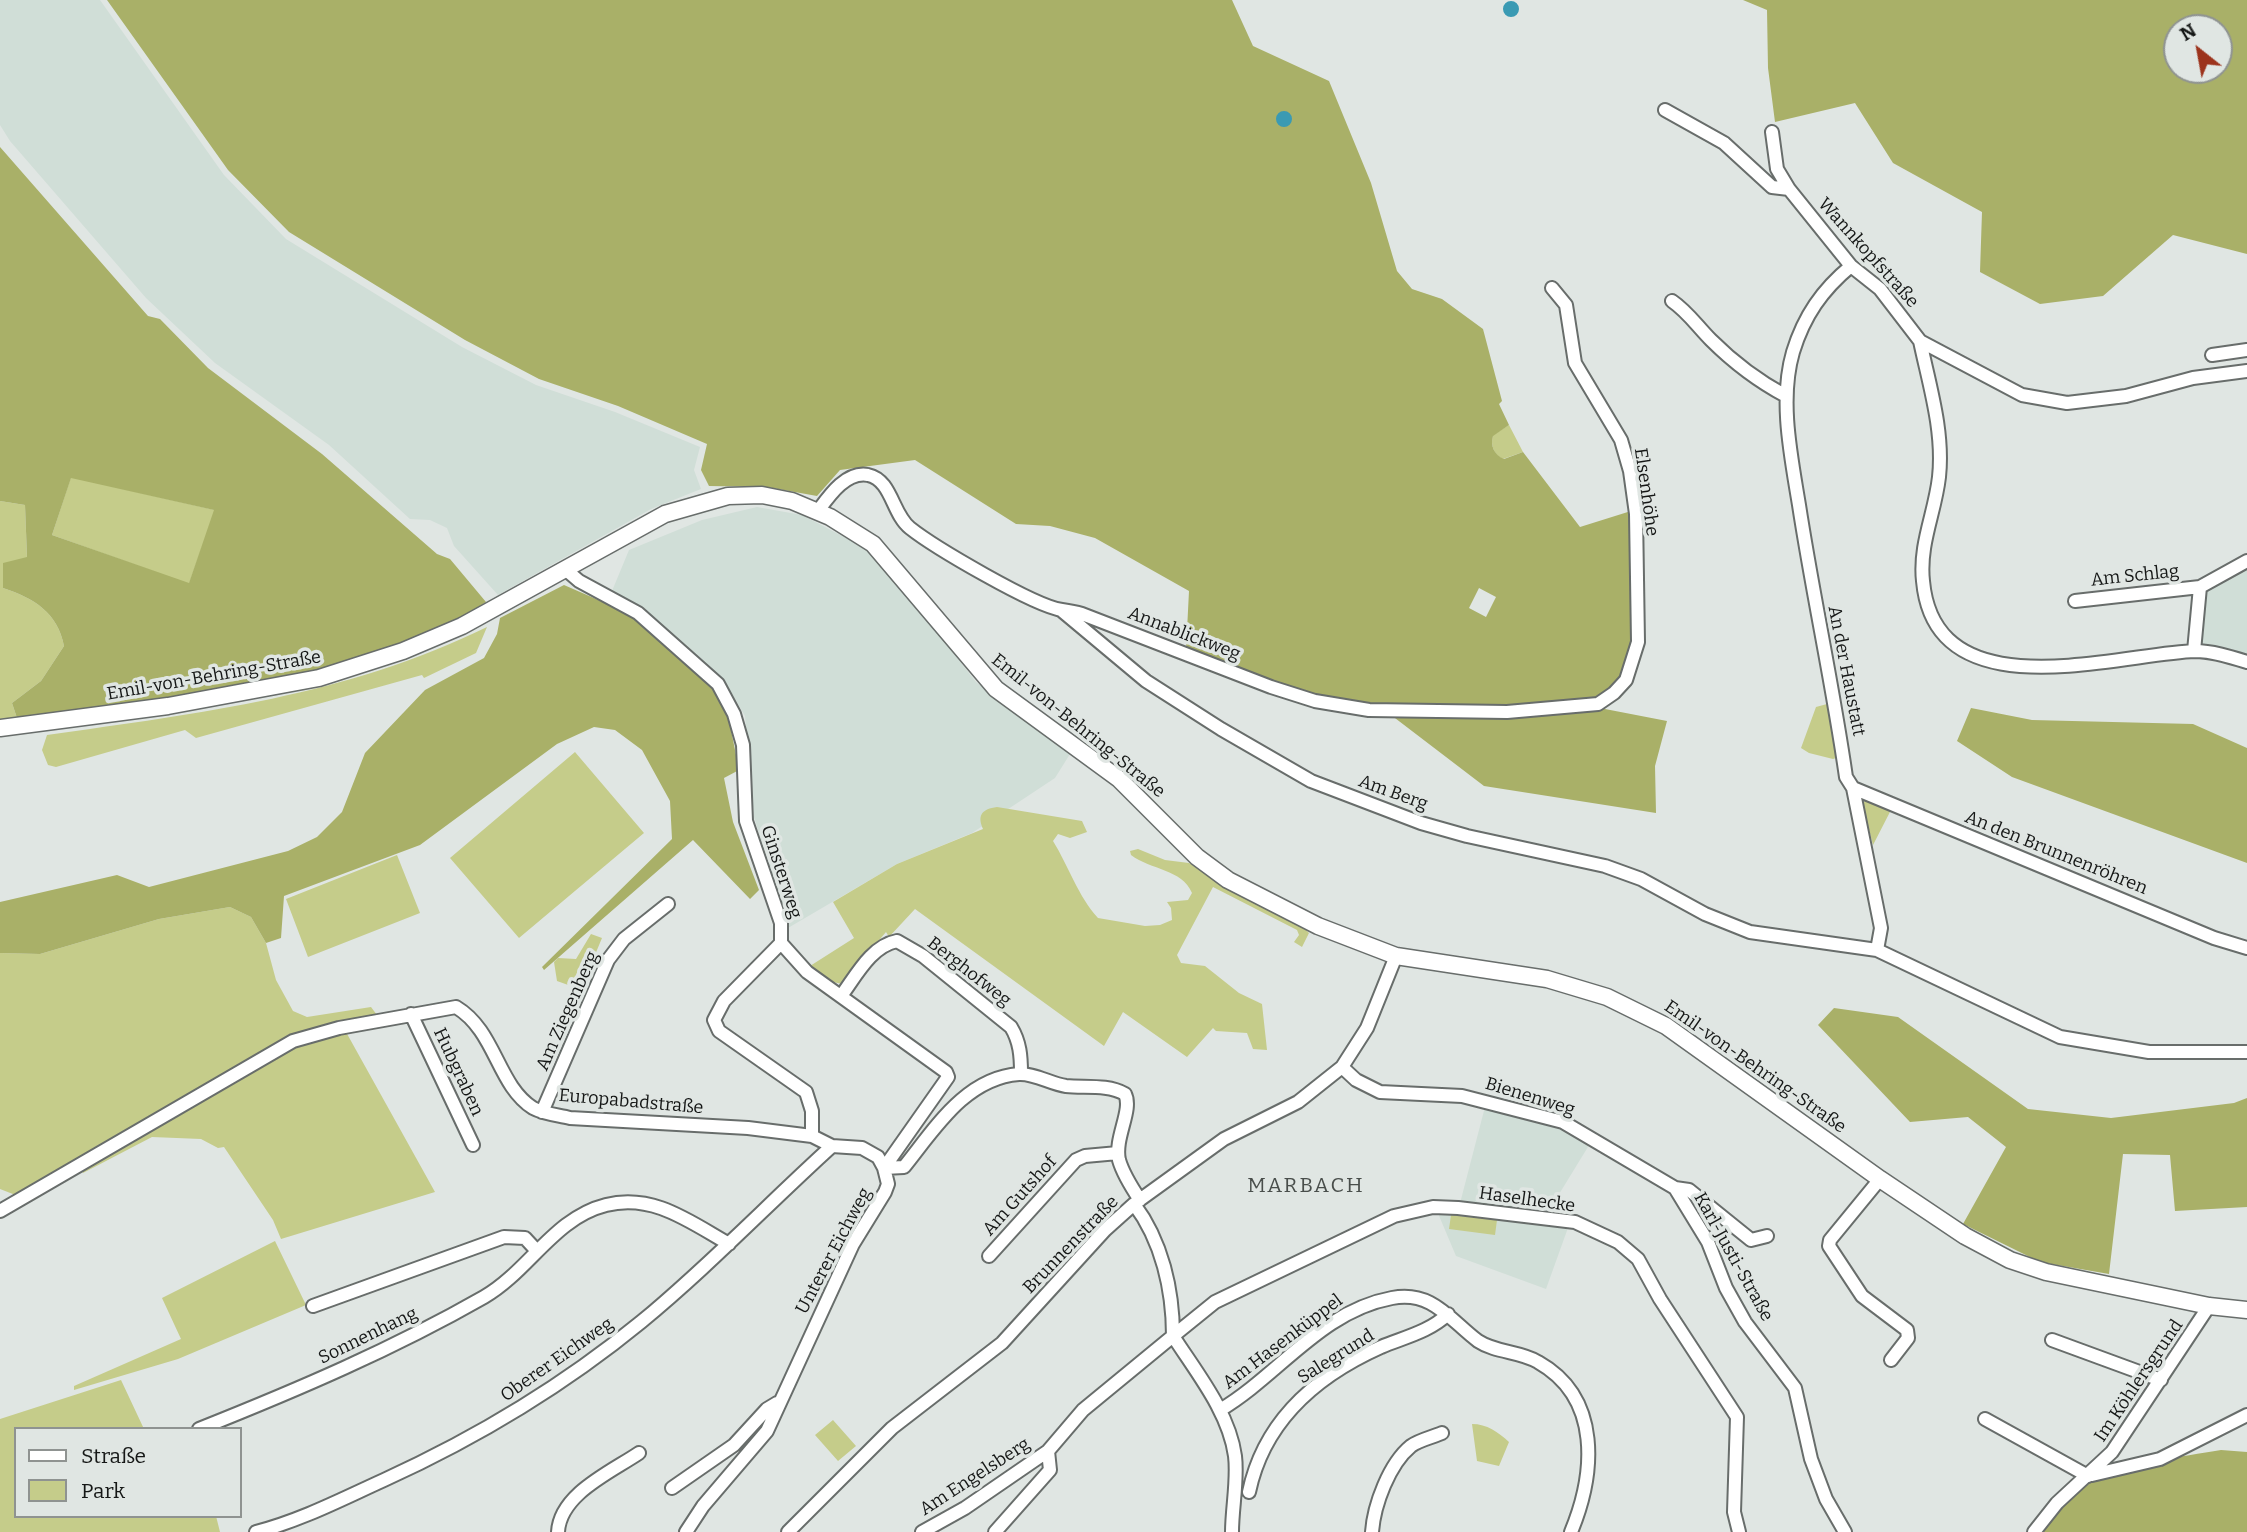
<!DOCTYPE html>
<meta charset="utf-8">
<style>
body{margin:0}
#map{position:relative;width:2247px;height:1532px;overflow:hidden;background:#e0e6e3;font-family:Bitter,serif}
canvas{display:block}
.legend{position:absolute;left:14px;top:1427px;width:228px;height:91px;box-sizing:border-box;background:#e0e6e3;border:2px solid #8f9391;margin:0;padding:9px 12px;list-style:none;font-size:21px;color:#151716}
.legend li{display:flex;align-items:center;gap:14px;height:35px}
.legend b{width:35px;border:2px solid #8f9391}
.north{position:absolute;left:2163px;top:14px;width:70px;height:70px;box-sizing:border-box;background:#e0e6e3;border:2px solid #8f9391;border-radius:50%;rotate:329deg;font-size:19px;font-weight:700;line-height:28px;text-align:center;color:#151716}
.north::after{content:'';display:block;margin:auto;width:24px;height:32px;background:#9c331c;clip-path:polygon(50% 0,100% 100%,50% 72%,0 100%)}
</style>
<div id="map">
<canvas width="2247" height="1532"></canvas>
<ul class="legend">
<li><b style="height:9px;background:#fff"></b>Straße</li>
<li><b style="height:19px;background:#c5cc8a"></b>Park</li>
</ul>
<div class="north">N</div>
</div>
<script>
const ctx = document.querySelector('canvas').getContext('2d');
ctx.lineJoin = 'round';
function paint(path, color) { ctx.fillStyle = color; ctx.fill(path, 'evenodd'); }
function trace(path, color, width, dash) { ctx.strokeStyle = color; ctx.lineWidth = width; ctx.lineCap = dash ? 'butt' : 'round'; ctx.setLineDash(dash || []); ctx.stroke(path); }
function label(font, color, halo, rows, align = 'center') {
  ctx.font = font + ' Bitter,serif'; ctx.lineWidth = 7; ctx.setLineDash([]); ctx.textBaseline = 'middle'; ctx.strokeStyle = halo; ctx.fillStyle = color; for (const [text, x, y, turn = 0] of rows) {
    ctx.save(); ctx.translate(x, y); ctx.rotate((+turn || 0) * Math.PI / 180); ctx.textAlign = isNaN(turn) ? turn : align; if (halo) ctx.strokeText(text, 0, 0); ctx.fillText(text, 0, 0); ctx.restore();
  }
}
const built = new Path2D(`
 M0,0H100L224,175L286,239L462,347L536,385L615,412L700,447L694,470L701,489L651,509L498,595L454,546L447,528L430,520L410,519L329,445L215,363L146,298L10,141L0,125Z
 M757,507L802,515L867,549L906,592L976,682L1070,754L1055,778L972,833L897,864L788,928L754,817L745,716L725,682L643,607L612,591L629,550L702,520Z
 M2247,566V658L2200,646L2206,591Z
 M1486,1103L1539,1117L1591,1142L1553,1204V1222L1569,1225L1546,1289L1456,1256L1437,1211H1458Z`);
const green = new Path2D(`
 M1509,425L1523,452L1503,459C1494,455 1490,445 1493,435Z
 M71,477L215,510L189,584L52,535Z
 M0,501L25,505L27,558L3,588C34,598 58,613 64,646L41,681L12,703L17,718L0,719Z
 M487,627L476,653L424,678L422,675L196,738L185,730L56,767L48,765L42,750L47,735C202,713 346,696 487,627Z
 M1827,704L1839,757L1833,759L1809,753L1801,748L1816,707Z
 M575,752L644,833L519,938L450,858Z
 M1865,799L1891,810L1873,845L1863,806Z
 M997,807L1082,821L1087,832L1070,838L1058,834L1053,841C1069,867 1078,896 1098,918L1145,926L1160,925L1172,920L1171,908L1167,902L1188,900L1192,893C1182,869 1151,870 1131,855L1130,851L1138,849L1165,860L1189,863L1306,930L1309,933L1302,947L1294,942L1299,935L1297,930L1213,887L1177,955L1181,963L1205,966L1239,993L1262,1004L1267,1050L1253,1049L1247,1033L1216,1031L1213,1028L1187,1057L1123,1012L1104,1046L915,909L889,937L886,932L842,984L833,982L810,966L854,938L833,902L897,864L983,829C977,815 982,809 997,807Z
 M397,855L420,913L308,957L286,899Z
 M230,907L251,917L266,943L276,980L293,1011L307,1017L371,1007L377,1015L341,1023L435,1192L281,1239L273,1220L224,1147L218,1148L201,1139L152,1137L83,1173L80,1167L18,1196L0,1189V953L40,954L159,919Z
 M591,934L602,938L592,962L583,959L571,986L557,981L554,962L558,958L576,959Z
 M1451,1215L1497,1220L1495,1235L1449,1229Z
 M275,1241L306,1305L178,1359L74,1390V1386L181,1339L162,1298Z
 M121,1380L144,1429H16V1516H216L220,1532H0V1419Z
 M833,1420L856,1446L838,1461L815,1435Z
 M1472,1424C1487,1424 1498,1432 1509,1442L1499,1466L1477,1461Z`);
const forest = new Path2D(`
 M107,0H1232L1253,46L1329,81L1371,183L1397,271L1412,289L1442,299L1483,329L1502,401L1499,404L1509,425L1493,436C1490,445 1494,455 1504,459L1523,452L1580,527L1631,511L1634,642L1623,680L1600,699L1605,709L1667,721L1655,766L1656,813L1484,786L1391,715L1316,697L1186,650L1189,591L1095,538L1050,526L1016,524L915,460L840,470L817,496L767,487L709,486L701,470L707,444L618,406L539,379L465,340L289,232L228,170ZM1479,588L1496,597L1486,617L1469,608Z
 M1743,0H2247V254L2173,235L2103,296L2040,304L1980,272L1982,212L1893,163L1855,103L1775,122L1768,68L1767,10ZM2219,28V70H2177V28Z
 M0,147L148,316L160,319L208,368L322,454L437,554L450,559L486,602C359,690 167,701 17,718L12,703L41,681L64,646C58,613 34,598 3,588V563L27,557L25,505L0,501ZM71,478L214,510L189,583L52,535Z
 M564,585L635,616L711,687L728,715L739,770L724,778L733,822L759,890L750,899L693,840L544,970L542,967L672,839L670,801L642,750L615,730L594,727L557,744L420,845L284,896L281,938L266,943L251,917L230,907L159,919L40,954L0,953V902L117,875L149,887L288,851L317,837L342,812L365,753L425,690L484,658L497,634L500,618Z
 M1971,708L2032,720L2193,724L2247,748V863L2012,777L1957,741Z
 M1834,1008L1898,1017L2028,1109L2111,1118L2234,1103L2247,1098V1207L2175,1211L2170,1155L2123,1154L2109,1274L2040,1262L1963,1224L2006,1147L1968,1117L1910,1122L1818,1025Z
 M2221,1450L2247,1452V1532H2041C2056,1513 2071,1494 2092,1482C2126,1462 2182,1457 2221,1450Z`);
const water = new Path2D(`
 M1503 9a8 8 0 1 1 16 0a8 8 0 1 1-16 0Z
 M1276 119a8 8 0 1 1 16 0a8 8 0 1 1-16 0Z`);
const street = new Path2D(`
 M1665,110L1724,143L1772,187L1789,189
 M1772,132L1777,169L1789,189L1851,266L1880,289L1920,341L2022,395L2067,403L2126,396L2193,378L2247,371
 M1851,266C1822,290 1804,316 1793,352C1779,400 1791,456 1799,505C1813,596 1833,686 1846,777L1853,788L1881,928L1877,950
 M1672,301C1688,312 1697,326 1711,340C1733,362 1758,381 1786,396
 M1920,341C1929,384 1944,431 1939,477C1935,513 1919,544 1923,581C1935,713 2116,654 2195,651C2212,651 2231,657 2247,662
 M2212,355L2247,350
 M818,511C829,496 846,471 868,475C892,480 892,514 910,528C934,547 1034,606 1062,610C1069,611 1075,612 1082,614L1271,687L1315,701L1369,710L1507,712L1598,704L1614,693L1626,680L1638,642L1636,514L1630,471L1621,440L1575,363L1566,305L1552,288
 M565,569L579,581L638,613L718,684L734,714L743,745L746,821L781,923V943L807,972L946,1072L948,1077L884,1168
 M2075,601L2200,587L2247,561
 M1061,610L1146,681L1221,729L1311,781L1421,823L1467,836L1605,866L1641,879L1705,914L1750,932L1877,950L2060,1037L2149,1052H2247
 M2194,651L2200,587
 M1853,788L2214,938L2247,948
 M781,943L724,1001L714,1020L719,1031L806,1092L812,1111V1136
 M841,996C856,976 871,946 897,941L923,956L1011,1027C1020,1042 1021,1056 1021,1073
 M411,1014L473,1145
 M1342,1067L1356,1080L1380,1092L1462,1096L1563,1122L1675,1188L1689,1190L1751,1240L1767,1236
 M542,1112L608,960L624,939L668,904
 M884,1168L904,1167C934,1130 965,1078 1019,1074C1034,1073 1051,1084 1066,1086C1085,1088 1107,1084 1125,1094C1133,1110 1114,1138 1119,1160C1123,1174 1132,1188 1140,1200
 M1880,1179L1830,1240L1829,1246L1862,1296L1907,1330L1908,1338L1891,1360
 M1675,1188L1708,1242L1726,1288L1745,1322L1795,1388L1811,1459L1826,1499L1845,1532
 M0,1211L293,1041L339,1028L456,1007C496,1031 497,1085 533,1108C544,1114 558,1115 570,1118L748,1128L812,1136L832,1146L862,1148L878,1157L884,1168L888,1184L885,1192L853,1244L767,1431L703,1506L686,1532
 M989,1256L1076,1160L1085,1156L1118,1153
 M313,1306L504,1237L525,1238L537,1251
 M2052,1340L2161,1380
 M1220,1410C1279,1375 1321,1311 1392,1298C1432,1290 1450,1320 1478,1341C1496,1353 1520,1351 1538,1362C1602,1398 1595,1474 1571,1532
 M1985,1419L2088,1476
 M199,1429C297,1390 393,1349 484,1297C529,1271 554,1218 606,1205C653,1193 690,1222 729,1244
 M2092,1475L2160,1459L2247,1415
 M672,1488L734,1445L767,1409L777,1403
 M1249,1492C1264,1421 1316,1376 1381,1347C1405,1337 1429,1332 1448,1314
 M256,1532C302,1520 342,1499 384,1480C476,1438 563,1386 641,1322C708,1267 768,1204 832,1146
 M558,1532C560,1494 611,1472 639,1453
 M788,1532L892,1428L1002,1343L1105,1230L1134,1204L1224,1139L1298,1102L1342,1067L1367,1028L1396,956
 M922,1532L965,1508L1048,1451L1083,1410L1173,1336C1173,1290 1162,1241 1134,1204
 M995,1532L1050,1470L1048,1451
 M1232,1532C1232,1508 1238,1480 1235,1456C1229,1412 1196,1372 1173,1336L1215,1302L1394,1216L1433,1207L1458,1208L1575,1222L1618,1242L1638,1259L1660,1299L1737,1417L1734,1512L1739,1532
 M1372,1532C1374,1505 1389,1464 1411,1446C1419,1440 1433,1437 1442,1433
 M2034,1532L2057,1503L2112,1452L2209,1306`);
const secondary = new Path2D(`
 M0,728L168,706L319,678L403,651L462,626L665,514L728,496L762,495L792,501L830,517L873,544L996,689L1119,779L1197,857L1228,880L1318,926L1396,956L1547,979L1607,997L1666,1026L1880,1179L1965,1236L2010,1260L2046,1272L2209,1306L2247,1310`);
const streetNames = [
 ["Wannkopfstraße",1868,253,48],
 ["Elsenhöhe",1646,492,82],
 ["Am Schlag",2135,576,-6],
 ["Annablickweg",1184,634,21],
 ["An der Haustatt",1846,671,79],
 ["Emil-von-Behring-Straße",214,676,-10],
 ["Emil-von-Behring-Straße",1078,726,39],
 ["Am Berg",1393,793,20],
 ["An den Brunnenröhren",2056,853,22],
 ["Ginsterweg",781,872,72],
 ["Berghofweg",969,972,38],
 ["Am Ziegenberg",568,1011,-66],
 ["Emil-von-Behring-Straße",1755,1067,35],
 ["Hubgraben",458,1072,65],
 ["Bienenweg",1530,1097,17],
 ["Europabadstraße",631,1102,5],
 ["Am Gutshof",1020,1196,-48],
 ["Haselhecke",1527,1200,8],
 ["Brunnenstraße",1071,1245,-46],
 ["Unterer Eichweg",834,1251,-62],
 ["Karl-Justi-Straße",1733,1257,61],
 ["Sonnenhang",368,1336,-26],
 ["Am Hasenküppel",1283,1342,-37],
 ["Salegrund",1336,1357,-32],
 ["Oberer Eichweg",557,1360,-35],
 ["Im Köhlersgrund",2139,1381,-56],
 ["Am Engelsberg",975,1477,-33]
];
const quarterNames = [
 ["MARBACH",1306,1186]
];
paint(built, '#d0ded7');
paint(green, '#c5cc8a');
paint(forest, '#a9b068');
paint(water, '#3a9ab3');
trace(street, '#686d6b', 16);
trace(secondary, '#686d6b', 19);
trace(street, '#fff', 12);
trace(secondary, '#fff', 16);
label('18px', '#151716', '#e0e6e3', streetNames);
ctx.letterSpacing = '2px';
label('21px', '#494e4b', '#e0e6e3', quarterNames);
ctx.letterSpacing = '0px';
</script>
